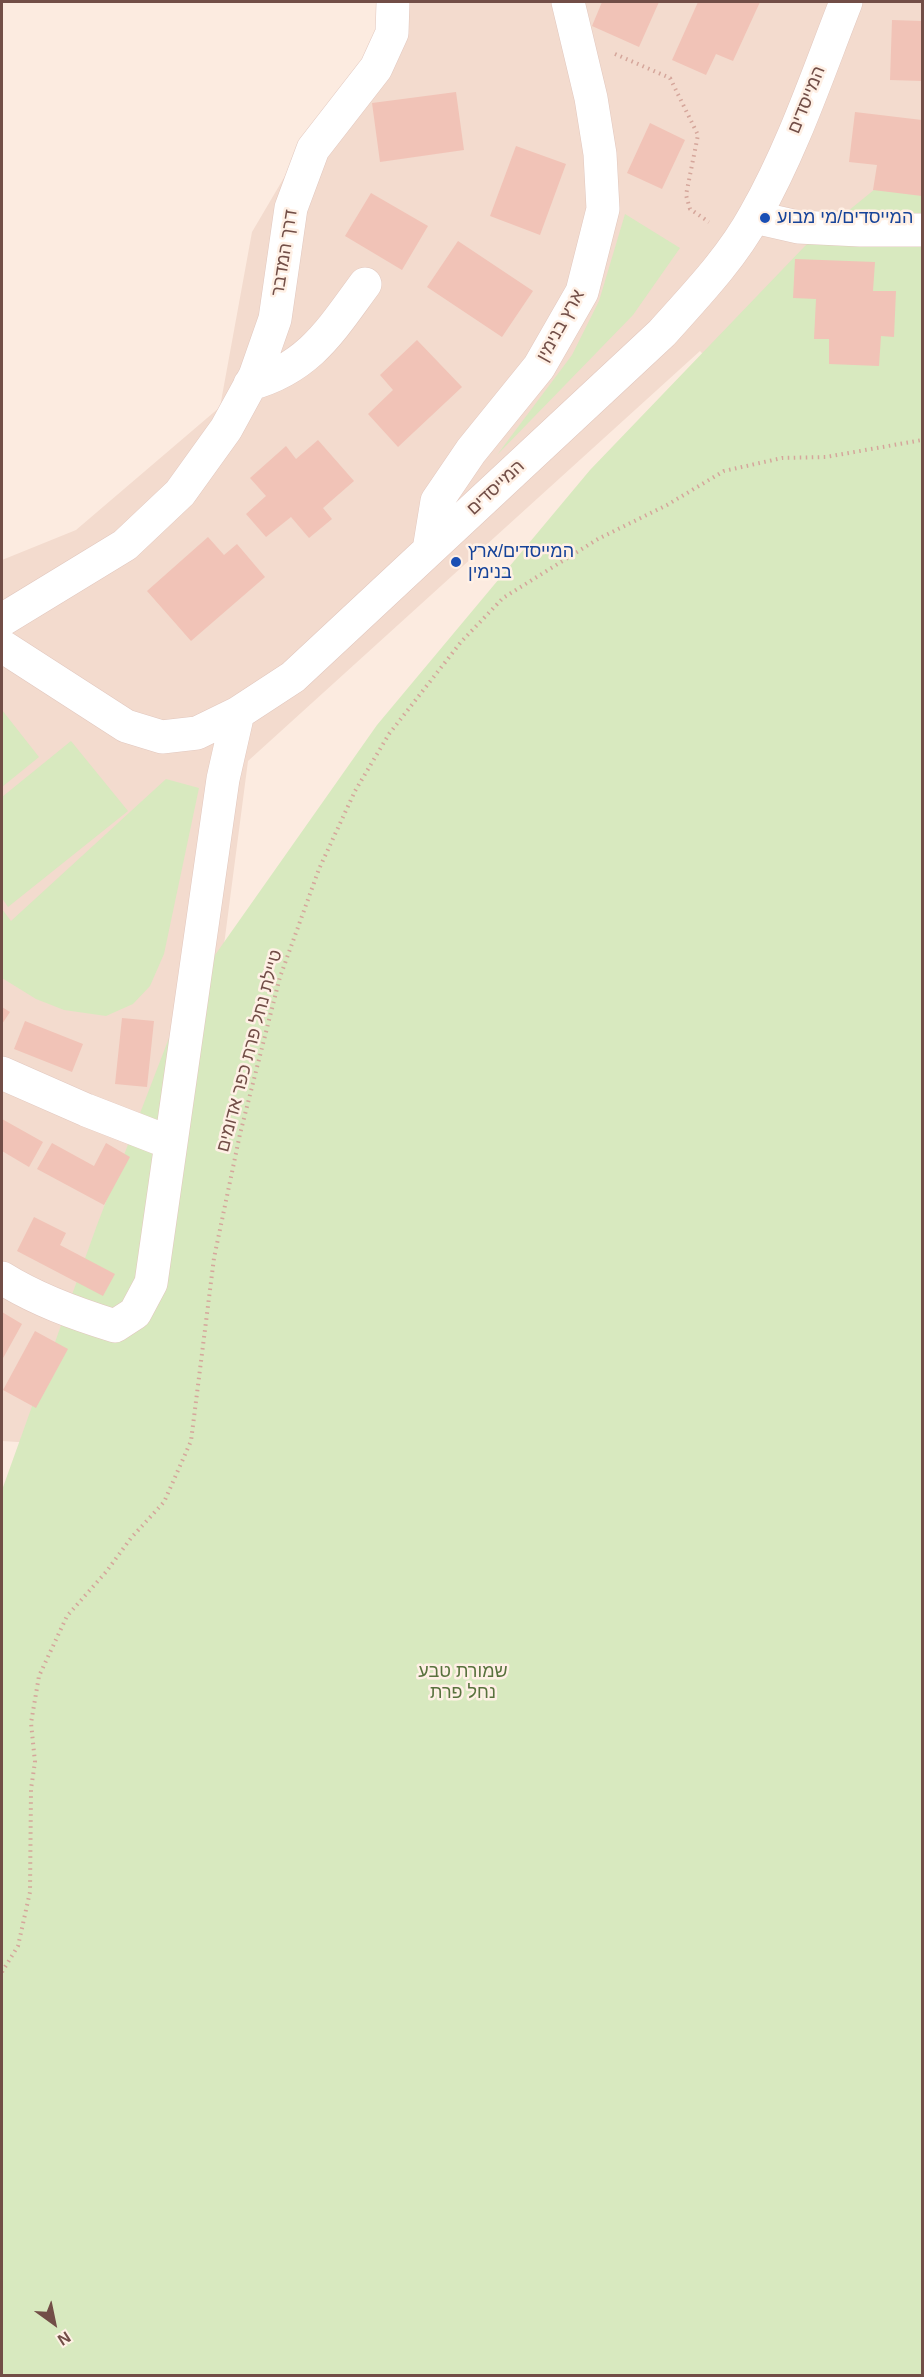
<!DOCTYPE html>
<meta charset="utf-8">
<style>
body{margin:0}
#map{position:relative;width:924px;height:2377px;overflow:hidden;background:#fcebe0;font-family:Helvetica,sans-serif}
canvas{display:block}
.frame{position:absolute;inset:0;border:3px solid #724e47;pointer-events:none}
.north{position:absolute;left:24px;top:2293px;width:60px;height:60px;-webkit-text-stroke:4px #fff0e5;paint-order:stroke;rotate:147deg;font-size:16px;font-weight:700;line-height:24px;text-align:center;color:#724e47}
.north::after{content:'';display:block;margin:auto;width:21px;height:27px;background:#724e47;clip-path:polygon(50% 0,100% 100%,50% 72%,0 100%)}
</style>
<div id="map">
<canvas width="924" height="2377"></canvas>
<div class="frame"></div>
<div class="north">N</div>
</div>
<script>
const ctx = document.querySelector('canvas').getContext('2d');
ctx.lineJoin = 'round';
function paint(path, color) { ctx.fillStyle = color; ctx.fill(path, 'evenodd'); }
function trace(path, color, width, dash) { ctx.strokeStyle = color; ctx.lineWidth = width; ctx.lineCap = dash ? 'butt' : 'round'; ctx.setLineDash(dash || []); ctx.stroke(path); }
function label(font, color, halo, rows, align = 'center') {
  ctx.font = font + ' Helvetica,Heebo,sans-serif'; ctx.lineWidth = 5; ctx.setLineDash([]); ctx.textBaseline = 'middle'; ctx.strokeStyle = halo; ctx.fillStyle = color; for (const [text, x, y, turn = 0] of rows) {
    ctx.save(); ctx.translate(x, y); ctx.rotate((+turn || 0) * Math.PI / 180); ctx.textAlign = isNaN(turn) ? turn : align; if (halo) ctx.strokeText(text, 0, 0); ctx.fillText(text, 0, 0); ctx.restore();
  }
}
const residential = new Path2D(`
 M381,2H922V368L770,425L700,351L248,761L158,1451L2,1441V560L76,530L220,407L252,232L322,113L371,53Z`);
const green = new Path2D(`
 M922,154V2375H2V1490L97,1225L184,999L377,725L590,470L805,246L896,172Z
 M625,214L680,248L633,315L497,455L572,355L599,301Z
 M2,710L39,757L2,787Z
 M71,741L128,811L8,907L2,898V797Z
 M166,779L199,788L164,954L150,986L133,1004L106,1016L64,1010L36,999L2,978V909L11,921Z`);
const building = new Path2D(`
 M602,2H659L639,47L592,26Z
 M698,2H760L733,61L716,54L706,75L672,60Z
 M892,20L922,21V81L890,80Z
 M456,92L464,150L380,162L372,103Z
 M855,112L922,120V196L873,190L877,165L849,162Z
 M650,123L685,140L662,189L627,173Z
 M516,146L566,164L540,235L490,216Z
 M371,193L428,226L402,270L345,236Z
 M458,241L533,291L502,337L427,287Z
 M795,259L875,262L873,291H896L894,337L881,336L879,366L829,364V339H814L816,299L793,298Z
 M417,340L462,387L398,447L368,414L393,390L380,375Z
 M318,440L354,481L323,508L332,519L309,538L291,517L266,537L246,514L266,496L250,478L286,446L296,459Z
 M208,537L224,555L237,544L265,577L191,641L147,591Z
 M2,1007L10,1012L2,1024Z
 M122,1018L154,1021L147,1087L115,1084Z
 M25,1021L83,1044L72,1072L14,1049Z
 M2,1119L43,1142L29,1167L2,1151Z
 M52,1143L94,1166L106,1143L130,1157L104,1205L37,1169Z
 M34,1217L66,1233L60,1245L115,1274L103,1296L17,1251Z
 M2,1312L22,1324L2,1360Z
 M35,1331L68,1349L36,1408L3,1390Z`);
const path = new Path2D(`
 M615,54L670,78L698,135L686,195L690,209L709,222
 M2,1972L18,1946L30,1892L31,1789L35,1762L31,1723L39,1676L67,1616L106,1572L131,1538L164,1502L191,1441L214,1258L240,1134L280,977L319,869L355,791L389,734L461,642L503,598L598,539L667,505L724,471L782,458L826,457L922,440`);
const minor = new Path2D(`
 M754,217L798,227L860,230H922
 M250,384C309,368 331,330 365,284
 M429,550L437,501L471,451L539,367L582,292L603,209L600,154L591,98L568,2
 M2,620L125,545L180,493L226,429L255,376L275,319L291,208L313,149L376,68L392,33L393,2
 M2,646L126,726L162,737L197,733L238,713L293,677L662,333C695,296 731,259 755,215C793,148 818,73 846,2
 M2,1073L86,1110L171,1143
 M2,1278C37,1300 76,1314 115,1326L135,1313L151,1283L223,779L238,713`);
const markers = [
 [765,218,6,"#1a4fb4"],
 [456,562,6,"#1a4fb4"]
];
const streetNames = [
 ["המייסדים",807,100,-68],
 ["דרך המדבר",285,253,-81],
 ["ארץ בנימין",561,326,-61],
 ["המייסדים",496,488,-43],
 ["טיילת נחל פרת כפר אדומים",250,1051,-75]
];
const transitNames = [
 ["המייסדים/מי מבוע",777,218],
 ["המייסדים/ארץ",468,552],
 ["בנימין",468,573]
];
const parkNames = [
 ["שמורת טבע",463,1672],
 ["נחל פרת",463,1693]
];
paint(residential, '#f3dbce');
paint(green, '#d8e9bf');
paint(building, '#f1c3b7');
trace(minor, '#e2c8bf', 34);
trace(path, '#d5a69b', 4, [1.5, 4.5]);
trace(minor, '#fff', 33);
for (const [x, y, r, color] of markers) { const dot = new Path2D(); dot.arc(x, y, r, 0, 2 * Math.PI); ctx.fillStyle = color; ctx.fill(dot); trace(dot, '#fff0e5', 2); }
label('18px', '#724e47', '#fff0e5', streetNames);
label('18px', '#164399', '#fff0e5', transitNames, 'left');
label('18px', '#58723d', '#fff0e5', parkNames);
</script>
